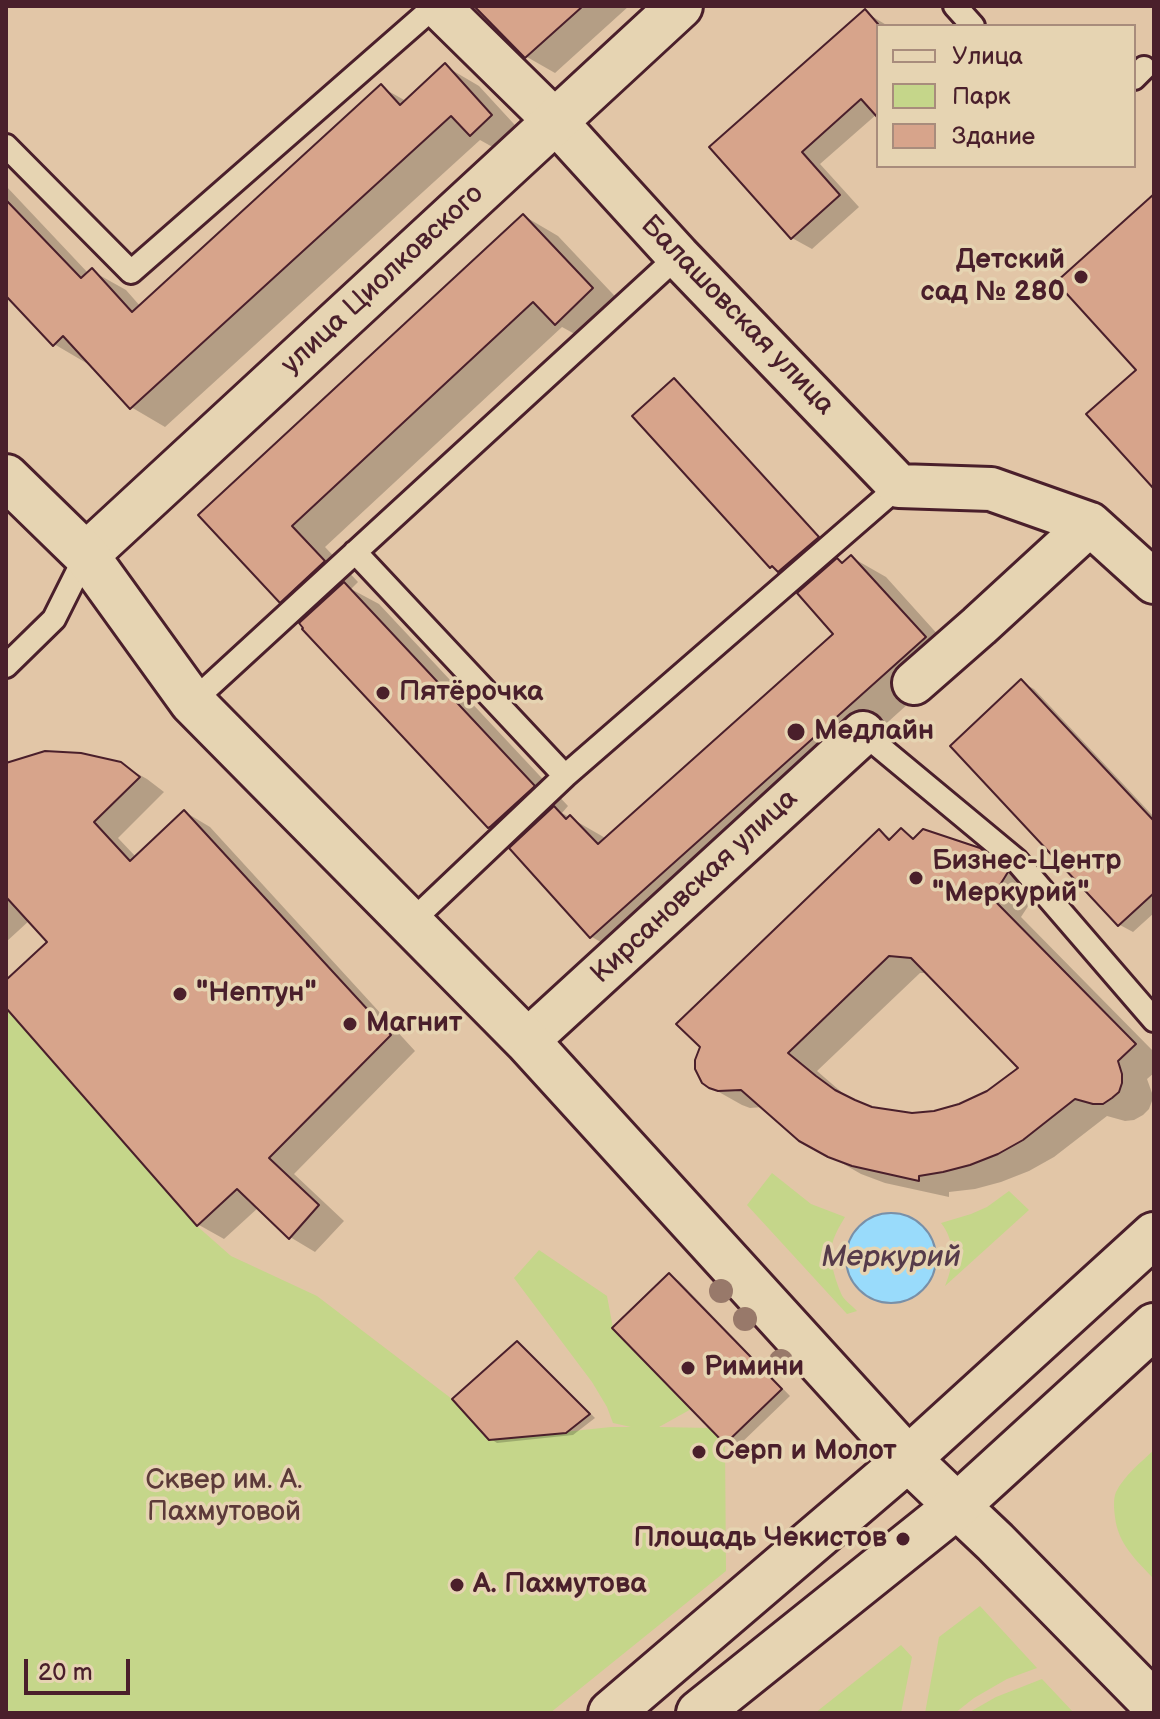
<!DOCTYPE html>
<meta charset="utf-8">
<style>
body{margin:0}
#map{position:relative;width:1160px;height:1719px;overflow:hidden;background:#e2c6a7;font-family:"Balsamiq Sans",sans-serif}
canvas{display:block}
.frame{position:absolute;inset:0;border:8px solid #4a1f2b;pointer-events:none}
.legend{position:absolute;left:876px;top:24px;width:260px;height:144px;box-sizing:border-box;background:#e6d4b2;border:2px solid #a88c7c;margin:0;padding:10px 14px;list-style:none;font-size:24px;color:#4a1f2b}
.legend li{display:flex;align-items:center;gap:16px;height:40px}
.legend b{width:40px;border:2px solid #a88c7c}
.scale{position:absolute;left:24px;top:1659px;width:106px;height:36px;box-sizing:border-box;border:4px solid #4a1f2b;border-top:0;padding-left:10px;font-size:24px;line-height:28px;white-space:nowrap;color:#4a1f2b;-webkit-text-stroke:6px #e6d4b2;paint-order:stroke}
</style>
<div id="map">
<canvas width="1160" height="1719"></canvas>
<div class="frame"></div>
<ul class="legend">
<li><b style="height:10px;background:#e6d4b2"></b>Улица</li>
<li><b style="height:22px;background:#c5d68a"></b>Парк</li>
<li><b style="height:22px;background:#d7a48b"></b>Здание</li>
</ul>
<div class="scale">20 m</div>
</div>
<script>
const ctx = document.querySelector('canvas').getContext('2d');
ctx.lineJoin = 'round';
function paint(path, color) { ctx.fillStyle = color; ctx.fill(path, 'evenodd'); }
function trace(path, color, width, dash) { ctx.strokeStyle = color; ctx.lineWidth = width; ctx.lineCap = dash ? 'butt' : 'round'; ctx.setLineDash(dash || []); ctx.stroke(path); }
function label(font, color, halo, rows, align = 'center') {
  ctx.font = font + ' "Balsamiq Sans",sans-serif'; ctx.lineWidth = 7; ctx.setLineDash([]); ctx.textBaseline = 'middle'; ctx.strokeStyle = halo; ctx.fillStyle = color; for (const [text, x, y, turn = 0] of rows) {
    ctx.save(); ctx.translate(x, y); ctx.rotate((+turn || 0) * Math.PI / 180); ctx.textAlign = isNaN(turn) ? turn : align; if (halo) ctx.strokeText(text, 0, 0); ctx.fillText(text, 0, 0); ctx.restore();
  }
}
const green = new Path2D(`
 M6,1008L197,1226L231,1256L317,1296L452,1399L489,1440L611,1427H631L613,1423L607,1407L592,1382L514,1278L539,1250L607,1296L613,1328L693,1408L659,1427L710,1428L725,1442L726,1571L550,1713H6Z
 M772,1173L811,1204L845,1217C839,1227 831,1240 831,1253C830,1264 838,1288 843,1297C846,1302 853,1306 857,1311L847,1314L747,1205Z
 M1009,1191L1029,1210L945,1286C954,1265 956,1242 941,1223L971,1214L987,1207Z
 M1154,1450V1579C1136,1560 1118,1544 1115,1517C1114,1508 1113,1500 1116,1492C1124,1476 1141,1462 1154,1450Z
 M980,1606L1037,1668L1007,1679L974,1698L955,1713H925L939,1637Z
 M901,1645L912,1657L901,1713H815Z
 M1042,1679L1074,1713H968L996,1697Z`);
const water = new Path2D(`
 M846 1258a45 45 0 1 1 90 0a45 45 0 1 1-90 0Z`);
const shadow = new Path2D(`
 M629,6L555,73L527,57L477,7Z
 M865,12L888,26H878V115L877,114L820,164L859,207L812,249L792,238L712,147Z
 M445,66L479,86L525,136L505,154L480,140L165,427L131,407L89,362L88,364L54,344L6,294V186L89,274L92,271L126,290L141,307L381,87L406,101Z
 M524,216L558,236L627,309L591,343L562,327L325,547L358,582L351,589L379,604L568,806L562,813L607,839L836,634L838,560L843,564L851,557L886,577L959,658L627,957L592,937L512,848L518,843L490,827L308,617L281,601L201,515Z
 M674,380L680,384L823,541L785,574L771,567Z
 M1021,682L1034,689L1154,817V913L1133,932L1120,925L953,746Z
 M120,764L147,779L164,792L118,838L137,858L185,812L210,827L415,1051L294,1174L344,1221L315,1252L290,1237L259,1207L224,1239L199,1225L6,1005V983L50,942L30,920L6,942V765Z
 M901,830L916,839L979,850L1010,868L1038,891L1021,917L1154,1052V1073L1147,1079L1152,1093V1101L1149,1109L1143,1115L1134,1120L1125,1121L1107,1116L1054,1157L1029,1171L1001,1182L975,1189L949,1192V1197L885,1183L861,1174L800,1139L763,1107L750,1108L742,1105L710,1087L879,831L892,839ZM920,973H929L1021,1068L988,1092L960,1106L935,1113L912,1115L871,1109L846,1096L817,1071Z
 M670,1276L679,1281L790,1396L736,1448L727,1442Z
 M518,1343L524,1347L595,1418L573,1435L497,1443L491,1439Z`);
const building = new Path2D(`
 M474,6H583L525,58Z
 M865,9L878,24V118L861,99L802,152L840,195L791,239L709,147Z
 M445,63L492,115L470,136L451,116L130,409L63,336L53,346L6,296V200L81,278L92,268L132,312L381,84L400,105Z
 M1154,194V489L1086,414L1136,370L1056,282Z
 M523,214L593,288L555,325L533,302L292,526L325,561L280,603L198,515Z
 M674,378L819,537L778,572L772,566L770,568L632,416Z
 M851,555L926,637L590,938L509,848L554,806L566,819L570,815L598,844L833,634L797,593L837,558L842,563Z
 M344,582L535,786L490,827L488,828L302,629L303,628L299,623Z
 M1021,679L1154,821V893L1118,926L950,746Z
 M45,751L81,753L121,762L140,777L94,822L130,861L184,810L391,1035L269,1158L319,1205L289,1239L237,1189L197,1226L6,1008V980L47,942L6,897V763Z
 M901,828L913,839L923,829L980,848L1006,870L1008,872L992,898L1136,1044L1118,1061L1122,1074V1083L1119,1092L1112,1098L1103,1104H1093L1075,1099L1023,1140L998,1154L970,1165L943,1172L919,1176V1181L852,1166L828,1157L799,1141L741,1090L718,1091L709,1088L702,1083L695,1069V1060L700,1047L676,1024L879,829L889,840ZM889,956L911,958L1018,1068L987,1091L959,1104L934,1111L912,1113L872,1107L855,1100L835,1090L816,1076L788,1053Z
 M669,1273L782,1389L725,1444L612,1328Z
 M517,1341L590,1414L566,1433L489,1440L452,1399Z`);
const service = new Path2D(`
 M955,6L973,26
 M1134,78L1144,68
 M6,146L131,272L435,6
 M355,552L565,776
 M6,666L54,619L86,555
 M192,702L678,256
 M863,733L1016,860L1154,1020
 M410,923L565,776L899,486`);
const minor = new Path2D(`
 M438,6L555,121L678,256L899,486L991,489L1090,524
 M914,683L979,626L1090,524L1154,582
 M527,1041L863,733`);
const tertiary = new Path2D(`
 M86,555L680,6
 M957,1506L995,1542L1154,1704`);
const secondary = new Path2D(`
 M6,477L86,555L192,702L527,1041L908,1459L957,1506`);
const primary = new Path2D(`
 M611,1713L908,1459L1154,1235
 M699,1713L957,1506L1154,1326`);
const trees = [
 [721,1291],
 [745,1319],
 [781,1361]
];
const markers = [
 [1081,277,8,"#4a1f2b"],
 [383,693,8,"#4a1f2b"],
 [796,732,10,"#4a1f2b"],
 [916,878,8,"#4a1f2b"],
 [180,994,8,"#4a1f2b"],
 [350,1024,8,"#4a1f2b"],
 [688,1368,8,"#4a1f2b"],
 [699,1452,8,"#4a1f2b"],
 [903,1539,8,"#4a1f2b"],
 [457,1585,8,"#4a1f2b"]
];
const poiNames = [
 ["Детский",1065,261,"right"],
 ["сад № 280",1065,293,"right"],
 ["Пятёрочка",399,693],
 ["Медлайн",814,732],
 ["Бизнес-Центр",932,862],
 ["\"Меркурий\"",932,894],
 ["\"Нептун\"",196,994],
 ["Магнит",366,1024],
 ["Римини",704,1368],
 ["Серп и Молот",715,1452],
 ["Площадь Чекистов",887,1539,"right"],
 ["А. Пахмутова",473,1585]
];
const streetNames = [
 ["улица Циолковского",383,280,-43],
 ["Балашовская улица",737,316,46],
 ["Кирсановская улица",695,887,-43]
];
const parkNames = [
 ["Сквер им. А.",224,1481],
 ["Пахмутовой",224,1513]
];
const waterNames = [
 ["Меркурий",891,1258]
];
paint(green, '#c5d68a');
paint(water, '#99dbfb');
trace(water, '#7990a8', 2);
paint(shadow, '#0003');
paint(building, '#d7a48b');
trace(building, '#4a1f2b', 2);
trace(service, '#4a1f2b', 28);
trace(minor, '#4a1f2b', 48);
trace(tertiary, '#4a1f2b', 50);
trace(secondary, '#4a1f2b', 50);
trace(primary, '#4a1f2b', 50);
trace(service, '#e6d4b2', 22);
trace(minor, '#e6d4b2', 42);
trace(tertiary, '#e6d4b2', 44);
trace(secondary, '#e6d4b2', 44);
trace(primary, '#e6d4b2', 44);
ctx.fillStyle = '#98796a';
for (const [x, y] of trees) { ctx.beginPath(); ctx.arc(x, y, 12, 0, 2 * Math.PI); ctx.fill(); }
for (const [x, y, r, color] of markers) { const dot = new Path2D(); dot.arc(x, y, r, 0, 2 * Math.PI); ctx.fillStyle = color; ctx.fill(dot); trace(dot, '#e6d4b2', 3); }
label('bold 28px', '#4a1f2b', '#e6d4b2', poiNames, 'left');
label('28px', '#4a1f2b', '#e6d4b2', streetNames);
label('28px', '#5c3a39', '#e6d4b2', parkNames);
label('italic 30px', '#563b4a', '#e6d4b2', waterNames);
</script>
